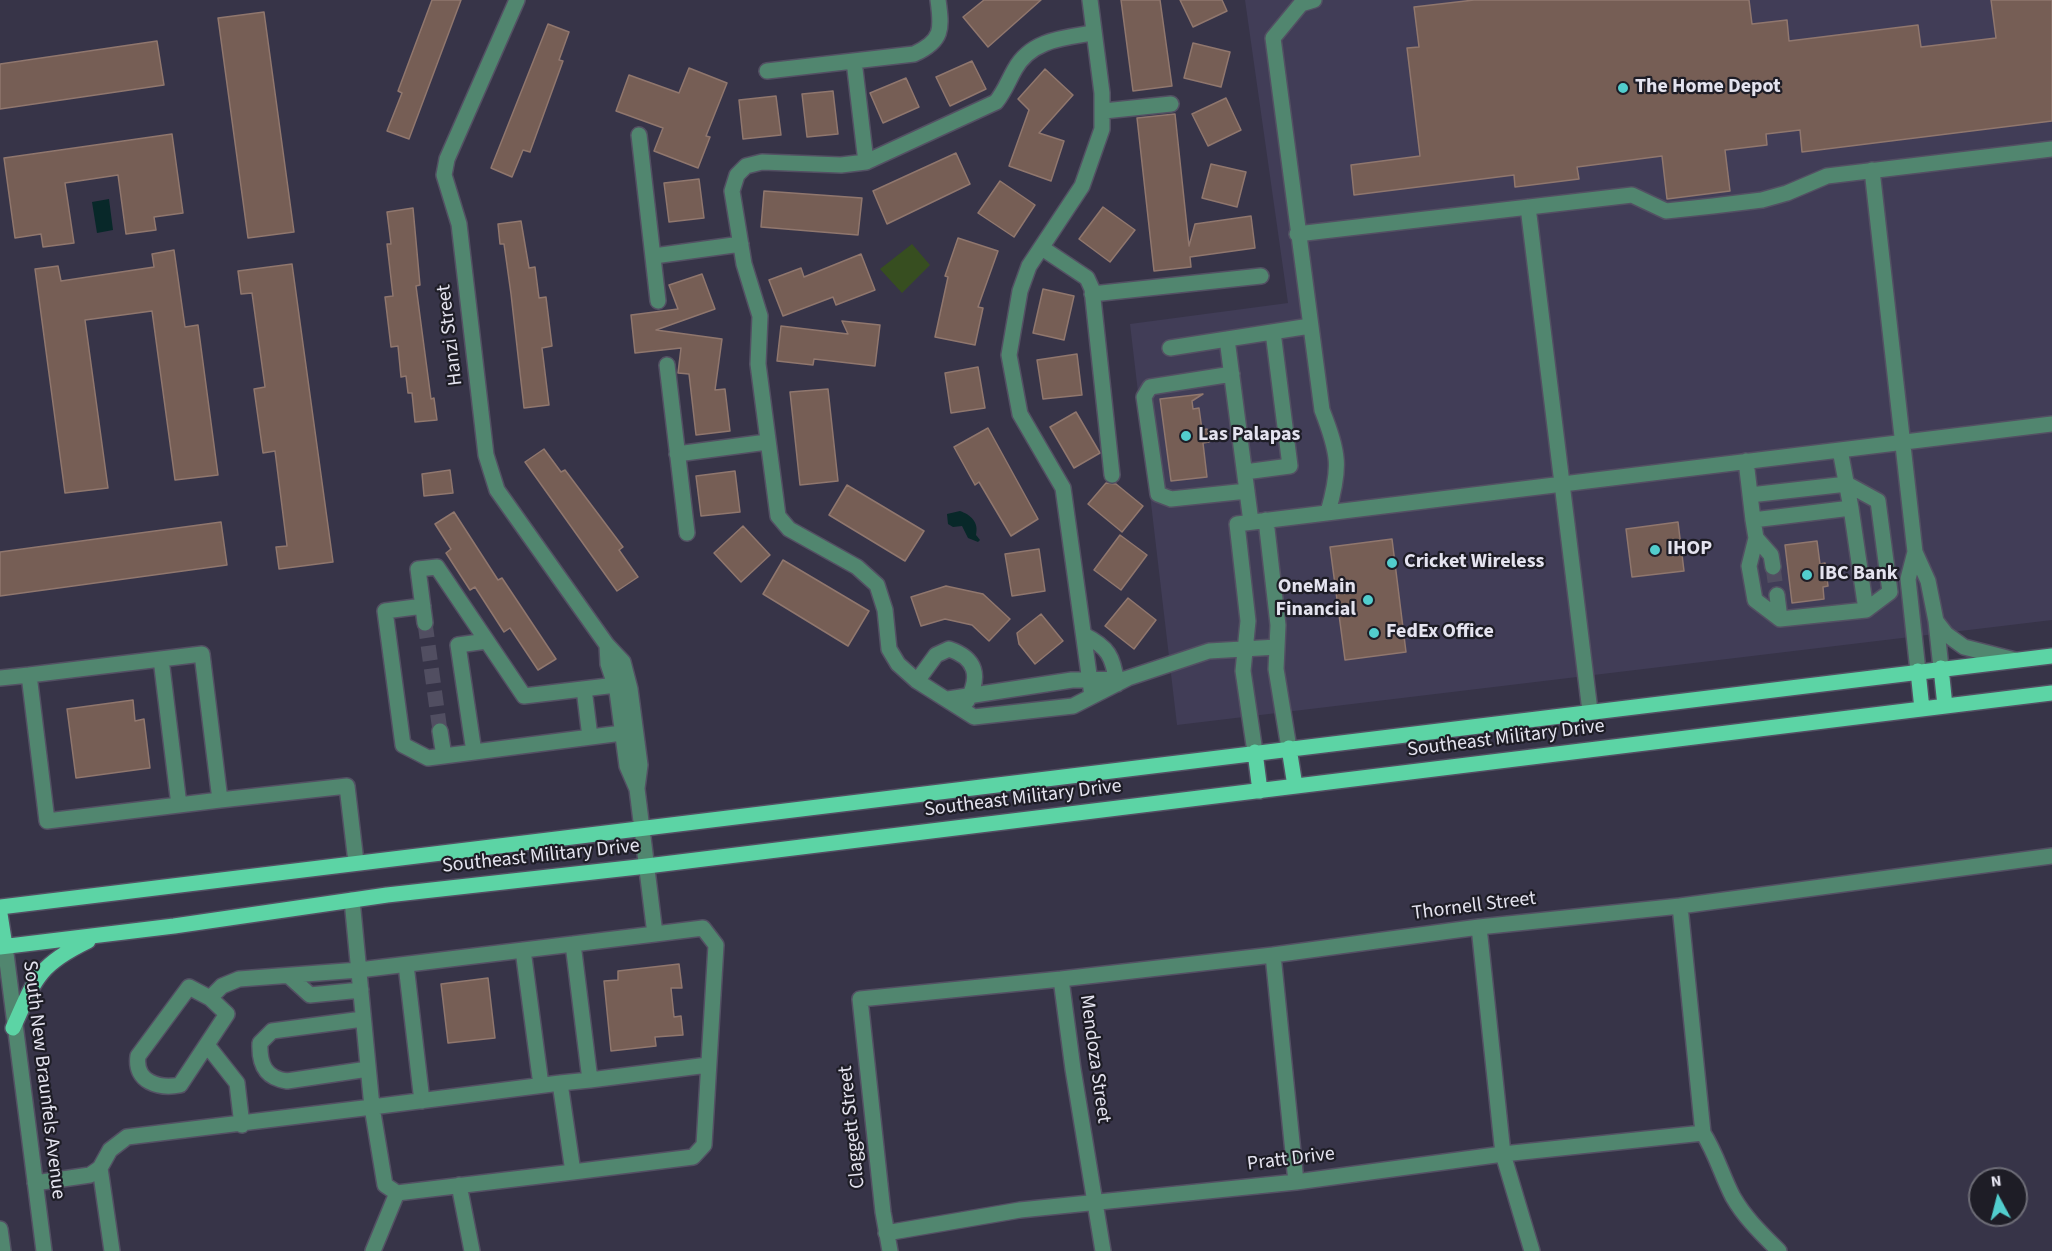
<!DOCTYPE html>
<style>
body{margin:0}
#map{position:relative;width:2052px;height:1251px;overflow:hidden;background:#373448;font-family:"Source Sans 3",sans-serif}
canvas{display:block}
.north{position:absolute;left:1968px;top:1167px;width:60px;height:60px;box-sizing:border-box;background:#1e1d26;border:2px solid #6d6c76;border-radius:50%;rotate:353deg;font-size:16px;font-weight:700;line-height:24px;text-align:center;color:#e4e3ef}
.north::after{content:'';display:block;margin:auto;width:21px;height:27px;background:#52cdcd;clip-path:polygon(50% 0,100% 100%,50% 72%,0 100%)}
</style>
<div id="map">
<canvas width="2052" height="1251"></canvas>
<div class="north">N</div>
</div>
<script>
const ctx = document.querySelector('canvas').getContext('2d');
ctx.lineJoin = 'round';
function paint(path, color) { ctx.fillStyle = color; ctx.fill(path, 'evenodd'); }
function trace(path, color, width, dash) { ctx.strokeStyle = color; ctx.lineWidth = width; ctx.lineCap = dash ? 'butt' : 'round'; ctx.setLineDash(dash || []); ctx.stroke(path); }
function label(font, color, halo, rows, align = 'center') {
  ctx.font = font + ' "Source Sans 3",sans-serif'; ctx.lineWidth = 4.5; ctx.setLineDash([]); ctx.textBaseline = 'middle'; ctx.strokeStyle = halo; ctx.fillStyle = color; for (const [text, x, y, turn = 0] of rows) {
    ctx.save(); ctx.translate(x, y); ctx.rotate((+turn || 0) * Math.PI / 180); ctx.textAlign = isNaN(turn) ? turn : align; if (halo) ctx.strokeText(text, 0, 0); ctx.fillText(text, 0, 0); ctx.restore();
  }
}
const built = new Path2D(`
 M1245,0H2052V620L1177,725L1130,324L1288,303Z`);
const green = new Path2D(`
 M912,244L930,265L902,293L880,269Z`);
const water = new Path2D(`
 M109,199L113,230L97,233L92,202Z
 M960,511C971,515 979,522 976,535L980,540L978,542L968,538L962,526L953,527L948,524L947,514Z`);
const building = new Path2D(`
 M432,0H461L409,139L387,131L402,93L398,91Z
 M984,0H1041L988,47L963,17Z
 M1121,0H1160L1172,86L1133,91Z
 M1180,0H1222L1227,11L1193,27Z
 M1474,0H1749L1752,24L1787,20L1789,41L1918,25L1921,47L1996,38L1991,0H2052V121L1802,152L1800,130L1766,134L1767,145L1725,150L1730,191L1667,199L1662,156L1577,167L1579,179L1515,187L1514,175L1354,195L1351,165L1420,156L1407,48L1419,47L1414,7Z
 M264,12L294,232L248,238L218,18Z
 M548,24L569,32L559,60L563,61L530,152L523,150L512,177L491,168Z
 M157,41L164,85L0,109V64Z
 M1193,43L1230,52L1221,87L1184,78Z
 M972,61L986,89L950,106L936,77Z
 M689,68L727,83L706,136L710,137L698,168L654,151L663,128L616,111L629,75L679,93Z
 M1045,69L1073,95L1039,133L1064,141L1051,181L1009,166L1029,110L1018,99Z
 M906,78L919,107L883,123L870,93Z
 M833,91L838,134L807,137L802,94Z
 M776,96L781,135L743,139L739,100Z
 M1226,98L1241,130L1208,146L1192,114Z
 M1175,114L1189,246L1195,224L1251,216L1255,248L1190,257L1191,267L1154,271L1137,118Z
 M172,134L183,213L154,217L156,230L126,234L118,175L65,183L74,243L43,247L41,234L15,238L4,158Z
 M956,153L970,184L887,224L873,191Z
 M1211,164L1246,172L1237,207L1202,198Z
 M699,179L704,218L669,222L664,183Z
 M1000,181L1035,205L1014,237L978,213Z
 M764,191L862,198L858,235L761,227Z
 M1103,207L1135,230L1110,262L1079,239Z
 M413,208L420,285L416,286L431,399L434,398L437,420L415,422L412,393H408L406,376L401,377L398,346L391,347L385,297L393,296L387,244H391L387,212Z
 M521,221L529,268L535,267L539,298L546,297L552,346L542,348L549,405L524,408L511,294L504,244H500L498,224Z
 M958,238L998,251L978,307L983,308L975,345L935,337L948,277L945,276Z
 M174,250L185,327L198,325L218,475L175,480L152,311L85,320L108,488L65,493L35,269L58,266L61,281L154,267L152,254Z
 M861,254L875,290L836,305L833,297L783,316L769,280L801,268L804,277Z
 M292,264L333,562L279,569L276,547L287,546L275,451L263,453L254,389L265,387L252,293L241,294L238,271Z
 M702,274L715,309L656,330L722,339L715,390L725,389L730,431L696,435L689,374L678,373L681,348L635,353L631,315L678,309L669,285Z
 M1043,289L1074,296L1064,340L1033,333Z
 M842,321L880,325L875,366L814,359L813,365L777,361L781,326L848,334Z
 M1077,354L1082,395L1043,399L1037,360Z
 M978,367L985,408L951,413L945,373Z
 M828,389L838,481L800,485L790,392Z
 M1203,394L1192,401L1193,409L1199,408L1202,430L1207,429L1209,442L1203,443L1207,477L1171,481L1160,399Z
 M1076,412L1100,453L1074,468L1050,427Z
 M988,428L1038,519L1011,536L979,482L975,485L954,447Z
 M544,449L561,472L565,470L623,547L619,550L638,577L617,591L525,462Z
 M450,470L453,493L424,496L422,474Z
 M735,471L740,512L701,516L696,476Z
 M1106,483L1116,484L1143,506L1122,532L1088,504Z
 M847,485L924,531L905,561L829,515Z
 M454,512L498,580L502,578L556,659L538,670L510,628L504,632L475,587L470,590L446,553L451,549L435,524Z
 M221,522L227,565L0,596V552Z
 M1678,522L1684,571L1632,577L1626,529Z
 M743,526L770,555L741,582L714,553Z
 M1120,535L1147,555L1121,590L1094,570Z
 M1392,539L1406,652L1345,660L1330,547Z
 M1817,541L1820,564L1825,563L1828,586L1823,587L1824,599L1792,603L1785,545Z
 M1039,549L1045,591L1012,596L1005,554Z
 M783,560L869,611L848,646L763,594Z
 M946,586L983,594L1010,619L989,641L972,625L945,619L921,626L911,597Z
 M1128,598L1156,620L1134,649L1105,626Z
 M1041,614L1063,641L1035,664L1019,644L1017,633Z
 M133,700L135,721L144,719L150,768L76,778L67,709Z
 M679,964L682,988H671L674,1017L681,1016L683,1035L655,1037L656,1046L611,1051L604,981L618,980V971Z
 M488,978L495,1038L448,1043L441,984Z`);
const minorTunnel = new Path2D(`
 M1773,567L1777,595
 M425,623L440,731`);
const minor = new Path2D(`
 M517,0L447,159L444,175L459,224L486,455L497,490L607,645L623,662L630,689L640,765L637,788
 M1090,0L1102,93V129L1082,186L1029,266L1020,291L1009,355L1020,414L1063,488L1092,696
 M1314,0L1301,4L1273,38L1322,410C1339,454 1341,467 1328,512
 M1093,33C1063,38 1031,40 1015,69C1008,81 1005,91 996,102L866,162L841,165L762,162L746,166L737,175L732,191L744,264L760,316L758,364L778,516L789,529L857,567L877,585L885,610L889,649L898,664L917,681L974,717L1073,706L1128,678L1209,651L1277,647
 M854,61L866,162
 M767,71L914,54C943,41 942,29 938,0
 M1104,111L1171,104
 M639,135L658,301
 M1872,170L1915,552L1928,581L1936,621L1946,634L1964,647L2015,660
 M1528,207L1590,711
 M1297,234L1632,195L1666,211L1713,206L1762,200L1787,193L1827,176L2052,149
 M1042,248L1087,278L1092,289L1112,475
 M654,256L741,244
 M1092,294L1261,276
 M1227,339L1251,522
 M1170,348L1310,326
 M667,365L687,533
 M1232,374L1150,387L1144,397L1158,494L1171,499L1247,491
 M677,454L767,442
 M1746,461L1753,520L1851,508L1840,450
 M1245,472L1290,466L1273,332
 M1750,495L1847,484L1878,501L1890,592L1866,610L1780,619L1755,600L1749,566L1756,538L1753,520
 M1851,508L1866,610
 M1266,520L1278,625L1276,669L1289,748
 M1756,538L1771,555L1773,567
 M1915,552L1908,579L1918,671
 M1777,595L1780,619
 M423,606L385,611L403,745L428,758L622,733
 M1936,621L1941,668
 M425,623L418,569L437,567L524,696L616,685
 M1084,635C1108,647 1113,656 1117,684
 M607,645L608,664L617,691L627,766L637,789L655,934L703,928L716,945L704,1145L693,1157L573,1172L560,1083L590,1080L573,944L655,934
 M161,659L179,805
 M29,675L202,654L220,800L347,786L356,862
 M0,678L29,675L47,821L220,800
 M917,681L936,655L949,649C976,658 981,676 967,701
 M584,689L590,737
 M948,699L1072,680L1122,679
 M440,731L444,756
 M474,752L458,645L487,641
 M1255,752L1243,671L1248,621L1237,524L2052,424
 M352,900L372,1107L560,1083
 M1680,906L2052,856
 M1479,927L1503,1154L1532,1251
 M5,946L44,1251
 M523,950L541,1085
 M406,965L422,1101
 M289,976L310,995L361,990
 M1061,979L1273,955
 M189,987L210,998L227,1014L180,1085C159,1089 134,1082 138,1056Z
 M210,998L222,986L239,979L359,970L573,944
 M363,1019L272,1031L260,1043C259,1064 265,1078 287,1081L368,1069
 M207,1045L237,1083L242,1125
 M590,1080L708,1065
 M100,1168L112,1251
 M1296,1182L1273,955L1479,927L1680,906L1703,1133C1716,1153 1722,1176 1733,1197C1745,1218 1762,1234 1779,1251
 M35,1183L90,1175L100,1168L110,1150L127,1137L372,1107L385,1185L397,1193L573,1172
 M459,1185L472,1251
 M0,1229L3,1251
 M886,1233L1020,1210L1296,1182L1503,1154L1703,1133
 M373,1251L397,1193
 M890,1251L883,1212L860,999L1061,979L1073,1069L1103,1251`);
const major = new Path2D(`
 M1941,668L1945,706
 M1918,671L1922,709
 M1289,748L1295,786
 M1255,752L1260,791
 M0,907L2052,656
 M0,914L5,946
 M0,947L174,926L387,895L647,866L2052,693
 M13,1028C35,979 38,965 88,941`);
const markers = [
 [1623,88,6,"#52cdcd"],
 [1186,436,6,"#52cdcd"],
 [1655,550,6,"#52cdcd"],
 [1392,563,6,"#52cdcd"],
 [1807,575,6,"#52cdcd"],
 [1368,600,6,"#52cdcd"],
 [1374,633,6,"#52cdcd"]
];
const poiNames = [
 ["The Home Depot",1635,88],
 ["Las Palapas",1198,436],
 ["IHOP",1667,550],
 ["Cricket Wireless",1404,563],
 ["IBC Bank",1819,575],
 ["OneMain",1356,588,"right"],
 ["Financial",1356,611,"right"],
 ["FedEx Office",1386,633]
];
const streetNames = [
 ["Hanzi Street",451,335,-97],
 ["Southeast Military Drive",1506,739,-7],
 ["Southeast Military Drive",1023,799,-7],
 ["Southeast Military Drive",541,857,-6],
 ["Thornell Street",1474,907,-7],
 ["Mendoza Street",1094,1059,82],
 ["South New Braunfels Avenue",43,1080,83],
 ["Claggett Street",853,1127,-96],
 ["Pratt Drive",1291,1160,-7]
];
paint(built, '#413d57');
paint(green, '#374e20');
paint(water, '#082829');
paint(building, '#765e55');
trace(building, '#90776e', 1.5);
trace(minorTunnel, '#514e61', 15, [15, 8]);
trace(minor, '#535063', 18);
trace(major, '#535063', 18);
trace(minor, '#51866f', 15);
trace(major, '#5cd4a5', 15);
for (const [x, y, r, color] of markers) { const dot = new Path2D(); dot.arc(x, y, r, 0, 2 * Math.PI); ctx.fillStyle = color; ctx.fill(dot); trace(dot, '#1e1d26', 2); }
label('bold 20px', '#e4e3ef', '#1e1d26', poiNames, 'left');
label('20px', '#e4e3ef', '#1e1d26', streetNames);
</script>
